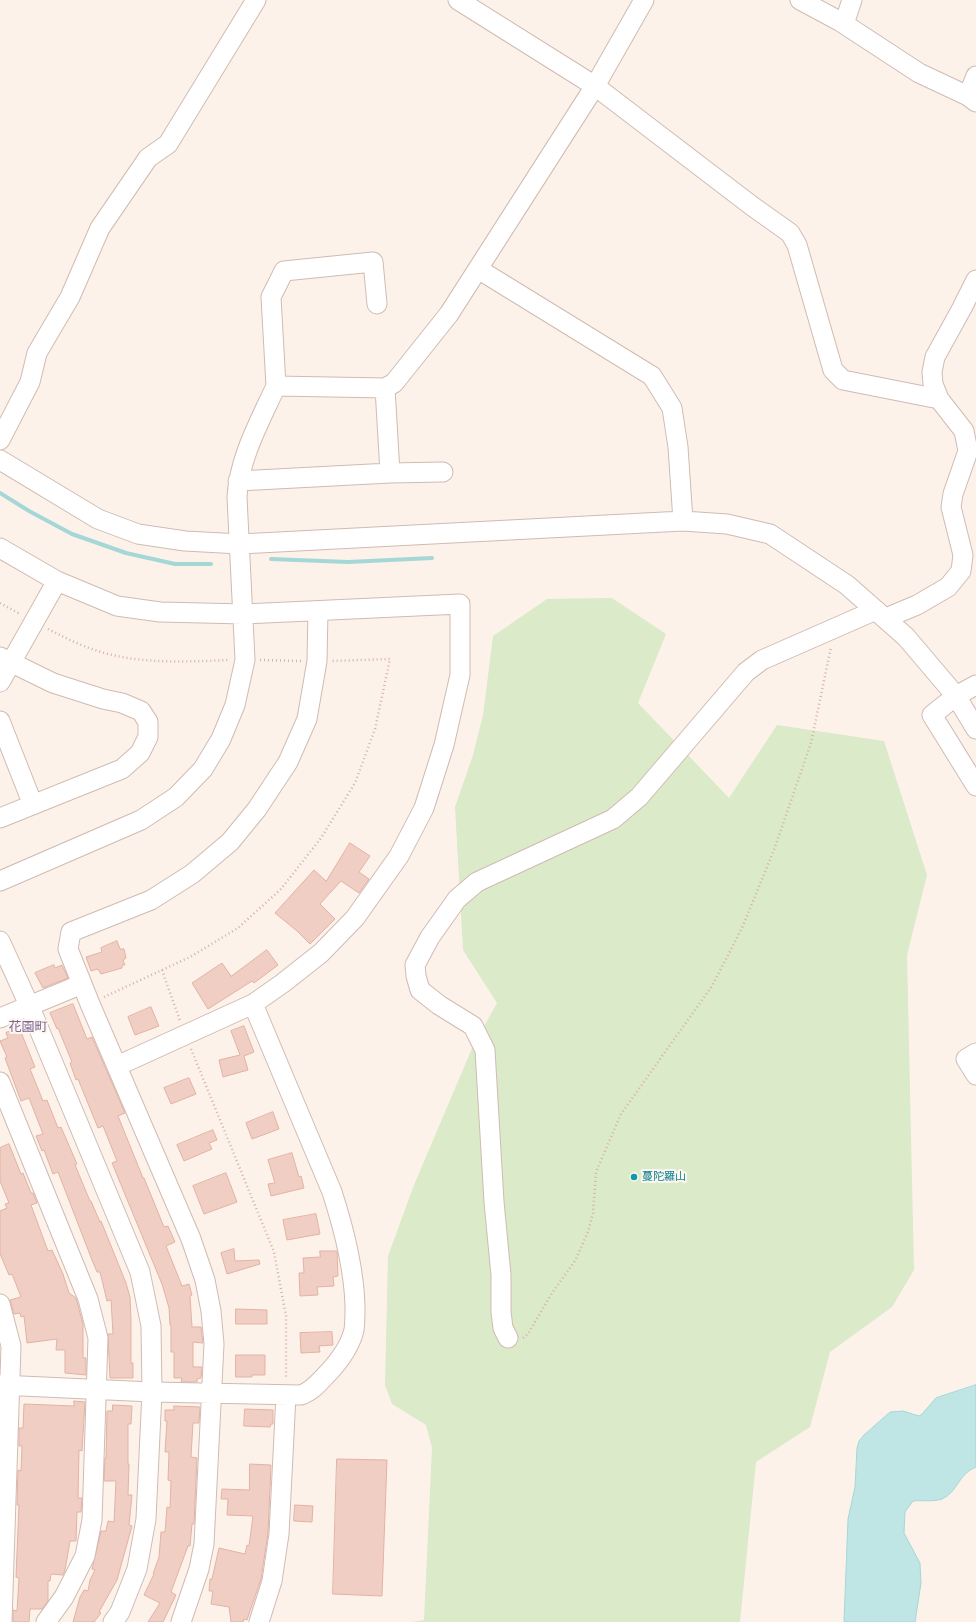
<!DOCTYPE html>
<meta charset="utf-8">
<style>
body{margin:0}
canvas{display:block;background:#fcf2ea}
</style>
<canvas width="976" height="1622"></canvas>
<script>
const ctx = document.querySelector('canvas').getContext('2d');
ctx.lineJoin = 'round';
function paint(path, color) { ctx.fillStyle = color; ctx.fill(path, 'evenodd'); }
function trace(path, color, width, dash) { ctx.strokeStyle = color; ctx.lineWidth = width; ctx.lineCap = dash ? 'butt' : 'round'; ctx.setLineDash(dash || []); ctx.stroke(path); }
function label(font, color, halo, rows, align = 'center') {
  ctx.font = font + ' Mulish,"Noto Sans JP",sans-serif'; ctx.lineWidth = 4; ctx.setLineDash([]); ctx.textBaseline = 'middle'; ctx.strokeStyle = halo; ctx.fillStyle = color; for (const [text, x, y, turn = 0] of rows) {
    ctx.save(); ctx.translate(x, y); ctx.rotate((+turn || 0) * Math.PI / 180); ctx.textAlign = isNaN(turn) ? turn : align; if (halo) ctx.strokeText(text, 0, 0); ctx.fillText(text, 0, 0); ctx.restore();
  }
}
const green = new Path2D(`
 M612,598L666,634L638,703L729,798L777,725L884,741L927,875L907,955L914,1270L892,1307L830,1352L810,1427L756,1462L740,1622H412L424,1620L432,1448L426,1425L392,1404L385,1385L388,1256L414,1185L473,1046L497,1003L463,950L455,807L473,755L483,715L493,636L547,599Z`);
const water = new Path2D(`
 M976,1385V1467C958,1474 958,1492 942,1499C933,1502 923,1500 913,1501L905,1512L904,1533L920,1563L921,1583L915,1622H844L848,1519L855,1487L857,1448L859,1441L864,1435L890,1412L903,1411L919,1416L922,1414L936,1398Z`);
const stream = new Path2D(`
 M0,493L29,511L72,534L126,553L175,564H211
 M271,559L348,562L432,558`);
const building = new Path2D(`
 M350,843L370,856L359,872L369,879L359,893L341,881L320,904L335,919L310,944L297,931L275,913L314,870L326,881Z
 M117,941L120,949H124L126,958L123,960L125,965H122V968L101,974L98,969L91,971L86,957L102,952L101,948Z
 M267,950L278,965L254,983L252,981L208,1009L192,983L222,963L231,976Z
 M54,965L55,968L62,965L68,978L43,988L35,973Z
 M73,1004L87,1039L92,1037L125,1113L118,1116L143,1178H144L164,1227L168,1226L175,1242L166,1246L182,1286L189,1284L192,1295L190,1296L192,1327H201L203,1343L193,1342V1367H202L201,1378L197,1379V1382H181L182,1378H174V1352H171V1325H170L169,1308L162,1284L112,1163L117,1161L103,1126L98,1128L78,1079L76,1080L70,1063L72,1062L58,1028L57,1029L50,1013Z
 M151,1007L159,1026L135,1035L128,1017Z
 M244,1026L254,1052L244,1056L248,1070L223,1077L219,1060L240,1055L231,1031Z
 M19,1027L35,1067L30,1069L43,1101L47,1100L58,1128L61,1127L77,1164L75,1165L90,1201H91L100,1222L101,1221L126,1283L130,1297L131,1320V1363H133V1378H110L108,1334H113L111,1300L107,1301L100,1272H97L92,1260L58,1172L53,1174L44,1150L42,1151L36,1136L43,1134L29,1098L21,1101L5,1058L7,1057L0,1041L8,1038L6,1033Z
 M189,1078L196,1094L171,1104L164,1088Z
 M273,1112L279,1129L252,1139L246,1123Z
 M213,1130L217,1140L209,1143L212,1149L184,1161L177,1145Z
 M9,1144L21,1174L23,1173L31,1193H33L37,1203L31,1205L48,1251L52,1250L63,1274L69,1293L76,1298L83,1324V1358H86V1375L65,1373V1350H56L57,1339L27,1343L24,1316L21,1317L20,1313L14,1314L10,1300L21,1297L12,1274L9,1275L0,1254V1211L7,1208L5,1204L9,1203L0,1181V1148Z
 M292,1153L299,1177L301,1176L304,1188L271,1196L268,1184L275,1183L268,1160Z
 M226,1173L237,1202L204,1214L193,1186Z
 M316,1214L320,1234L287,1240L283,1220Z
 M234,1249L235,1261L259,1260L260,1264L227,1274L221,1253Z
 M320,1251H337L338,1276L333,1277L334,1286L317,1287L318,1295L300,1296L299,1273H304L303,1258L320,1257Z
 M236,1309L267,1310V1324H236Z
 M332,1332L333,1345L319,1346L320,1352L301,1353L300,1333Z
 M236,1355H265V1375H252V1377H236Z
 M74,1401L85,1402L82,1451L79,1450L78,1498H82L81,1512H77L76,1541H70L65,1570L63,1575L51,1574L50,1581H48V1601L42,1609H30L29,1622H13V1610L17,1611L19,1578L16,1577L19,1505H17L18,1470L21,1471L22,1446H19V1428H23L24,1404L74,1406Z
 M113,1405L132,1406L131,1424H128V1464H129L128,1495H132L129,1525L132,1526L117,1580L99,1612L101,1613L94,1622H73L80,1597L84,1590L88,1591L90,1580L95,1570L92,1569L101,1531H106L108,1521L114,1522L116,1481H104L105,1458H106L107,1411H112Z
 M174,1406L200,1407L199,1423H193L191,1457L197,1458L194,1524H192L190,1546H188L171,1592L176,1595L163,1622H148L160,1603L144,1595L154,1574H153L159,1557L161,1532H165L167,1507L170,1508L171,1481L168,1480L169,1452H165L167,1421H165V1410H174Z
 M245,1409L273,1410V1424H271L270,1427L244,1426Z
 M337,1459L387,1460L382,1596L333,1594Z
 M250,1464L271,1465L268,1533L261,1579L247,1620L244,1619L243,1622H231L229,1607L211,1604L213,1591H209L210,1579H212L219,1548L245,1554L247,1545L249,1546L253,1516L227,1515L228,1499H221L222,1489L249,1490Z
 M295,1505L313,1506L312,1522L294,1521Z`);
const path = new Path2D(`
 M0,603L20,614
 M48,629C60,635 71,641 84,646C130,665 180,662 229,660
 M260,660L301,661
 M162,970L180,1021
 M104,997L190,957L238,928L281,889L321,838L355,783L375,729L390,659L332,661
 M191,1049L274,1252L286,1316V1379
 M523,1338L528,1334L552,1293L575,1261L588,1232L593,1213L596,1172L621,1114L712,986L742,928L774,850L811,743L831,647`);
const minor = new Path2D(`
 M458,0L595,86L752,206L790,233L797,245L833,370L843,380L939,399
 M800,0L841,22L919,73L968,96L976,102
 M844,24L852,0
 M968,96L976,76
 M478,269L652,376L672,408L678,447L683,521
 M276,386L271,297L284,271L373,262L377,304
 M385,388L394,383L449,314L595,86L644,0
 M0,440L30,382L37,353L70,297L100,228L148,158L168,144L256,0
 M0,460L98,519L138,534L185,541L240,544L683,521L727,524L770,534L847,585L906,637L956,696L976,729
 M238,481L390,473L443,472
 M0,548L57,581L117,606L160,612L244,614L460,604V675L444,745L424,808L399,856L355,918L321,953L283,983L253,1004L117,1066
 M886,618L917,605L948,587L961,571L963,555L951,507L953,494L968,451L964,431L939,399L933,384L932,372L935,357L962,308L976,280
 M0,657L53,683L103,699L122,703L141,711L148,722V737L140,753L122,769L0,818
 M0,682L57,581
 M976,685L956,696L932,715L976,786
 M0,721L33,805
 M0,881L141,820L176,797L203,769L221,739L235,705L245,660L237,497C239,458 260,421 276,386L385,388L390,473
 M0,941L29,1005L140,1272L151,1326L152,1392L146,1519L137,1569L120,1612L113,1622
 M0,1018L82,984
 M976,1053L966,1059L976,1075
 M0,1082L88,1299L98,1338L92,1520L85,1556L64,1597L46,1622
 M0,1304L11,1346L2,1622
 M508,1338L503,1328L501,1312V1275L494,1202L485,1050L473,1026L439,1005L420,990L416,976L415,965L430,937L457,899L477,882L613,819L639,797L746,672L762,660L876,610
 M0,1385L152,1392L301,1395C313,1391 320,1381 329,1372C340,1360 350,1347 354,1330C355,1323 355,1314 355,1306C354,1267 344,1229 332,1192L253,1004
 M181,1622L199,1569L204,1544L214,1344L211,1311L205,1280L191,1239L90,1004L68,949L71,932L151,900L192,874L230,842L257,809L288,762L307,719L317,661L318,611
 M259,1622L272,1581L279,1534L286,1395`);
const markers = [
 [634,1177,4,"#0f9aa8"]
];
const cultureNames = [
 ["蔓陀羅山",642,1177]
];
const quarterNames = [
 ["花園町",28,1027]
];
paint(green, '#dbeac8');
paint(water, '#bfe5e5');
trace(water, '#a5d7d7', 1);
trace(stream, '#a5d7d7', 4);
paint(building, '#f0cec3');
trace(building, '#e3b2a3', 1);
trace(minor, '#d0bbb2', 21);
trace(path, '#d6b1a5', 2.5, [1, 3]);
trace(minor, '#fff', 19);
for (const [x, y, r, color] of markers) { const dot = new Path2D(); dot.arc(x, y, r, 0, 2 * Math.PI); ctx.fillStyle = color; ctx.fill(dot); trace(dot, '#fef7f1', 1.5); }
label('11px', '#0d838f', '#fef7f1', cultureNames, 'left');
label('13px', '#7c6692', '#fef7f1', quarterNames);
</script>
